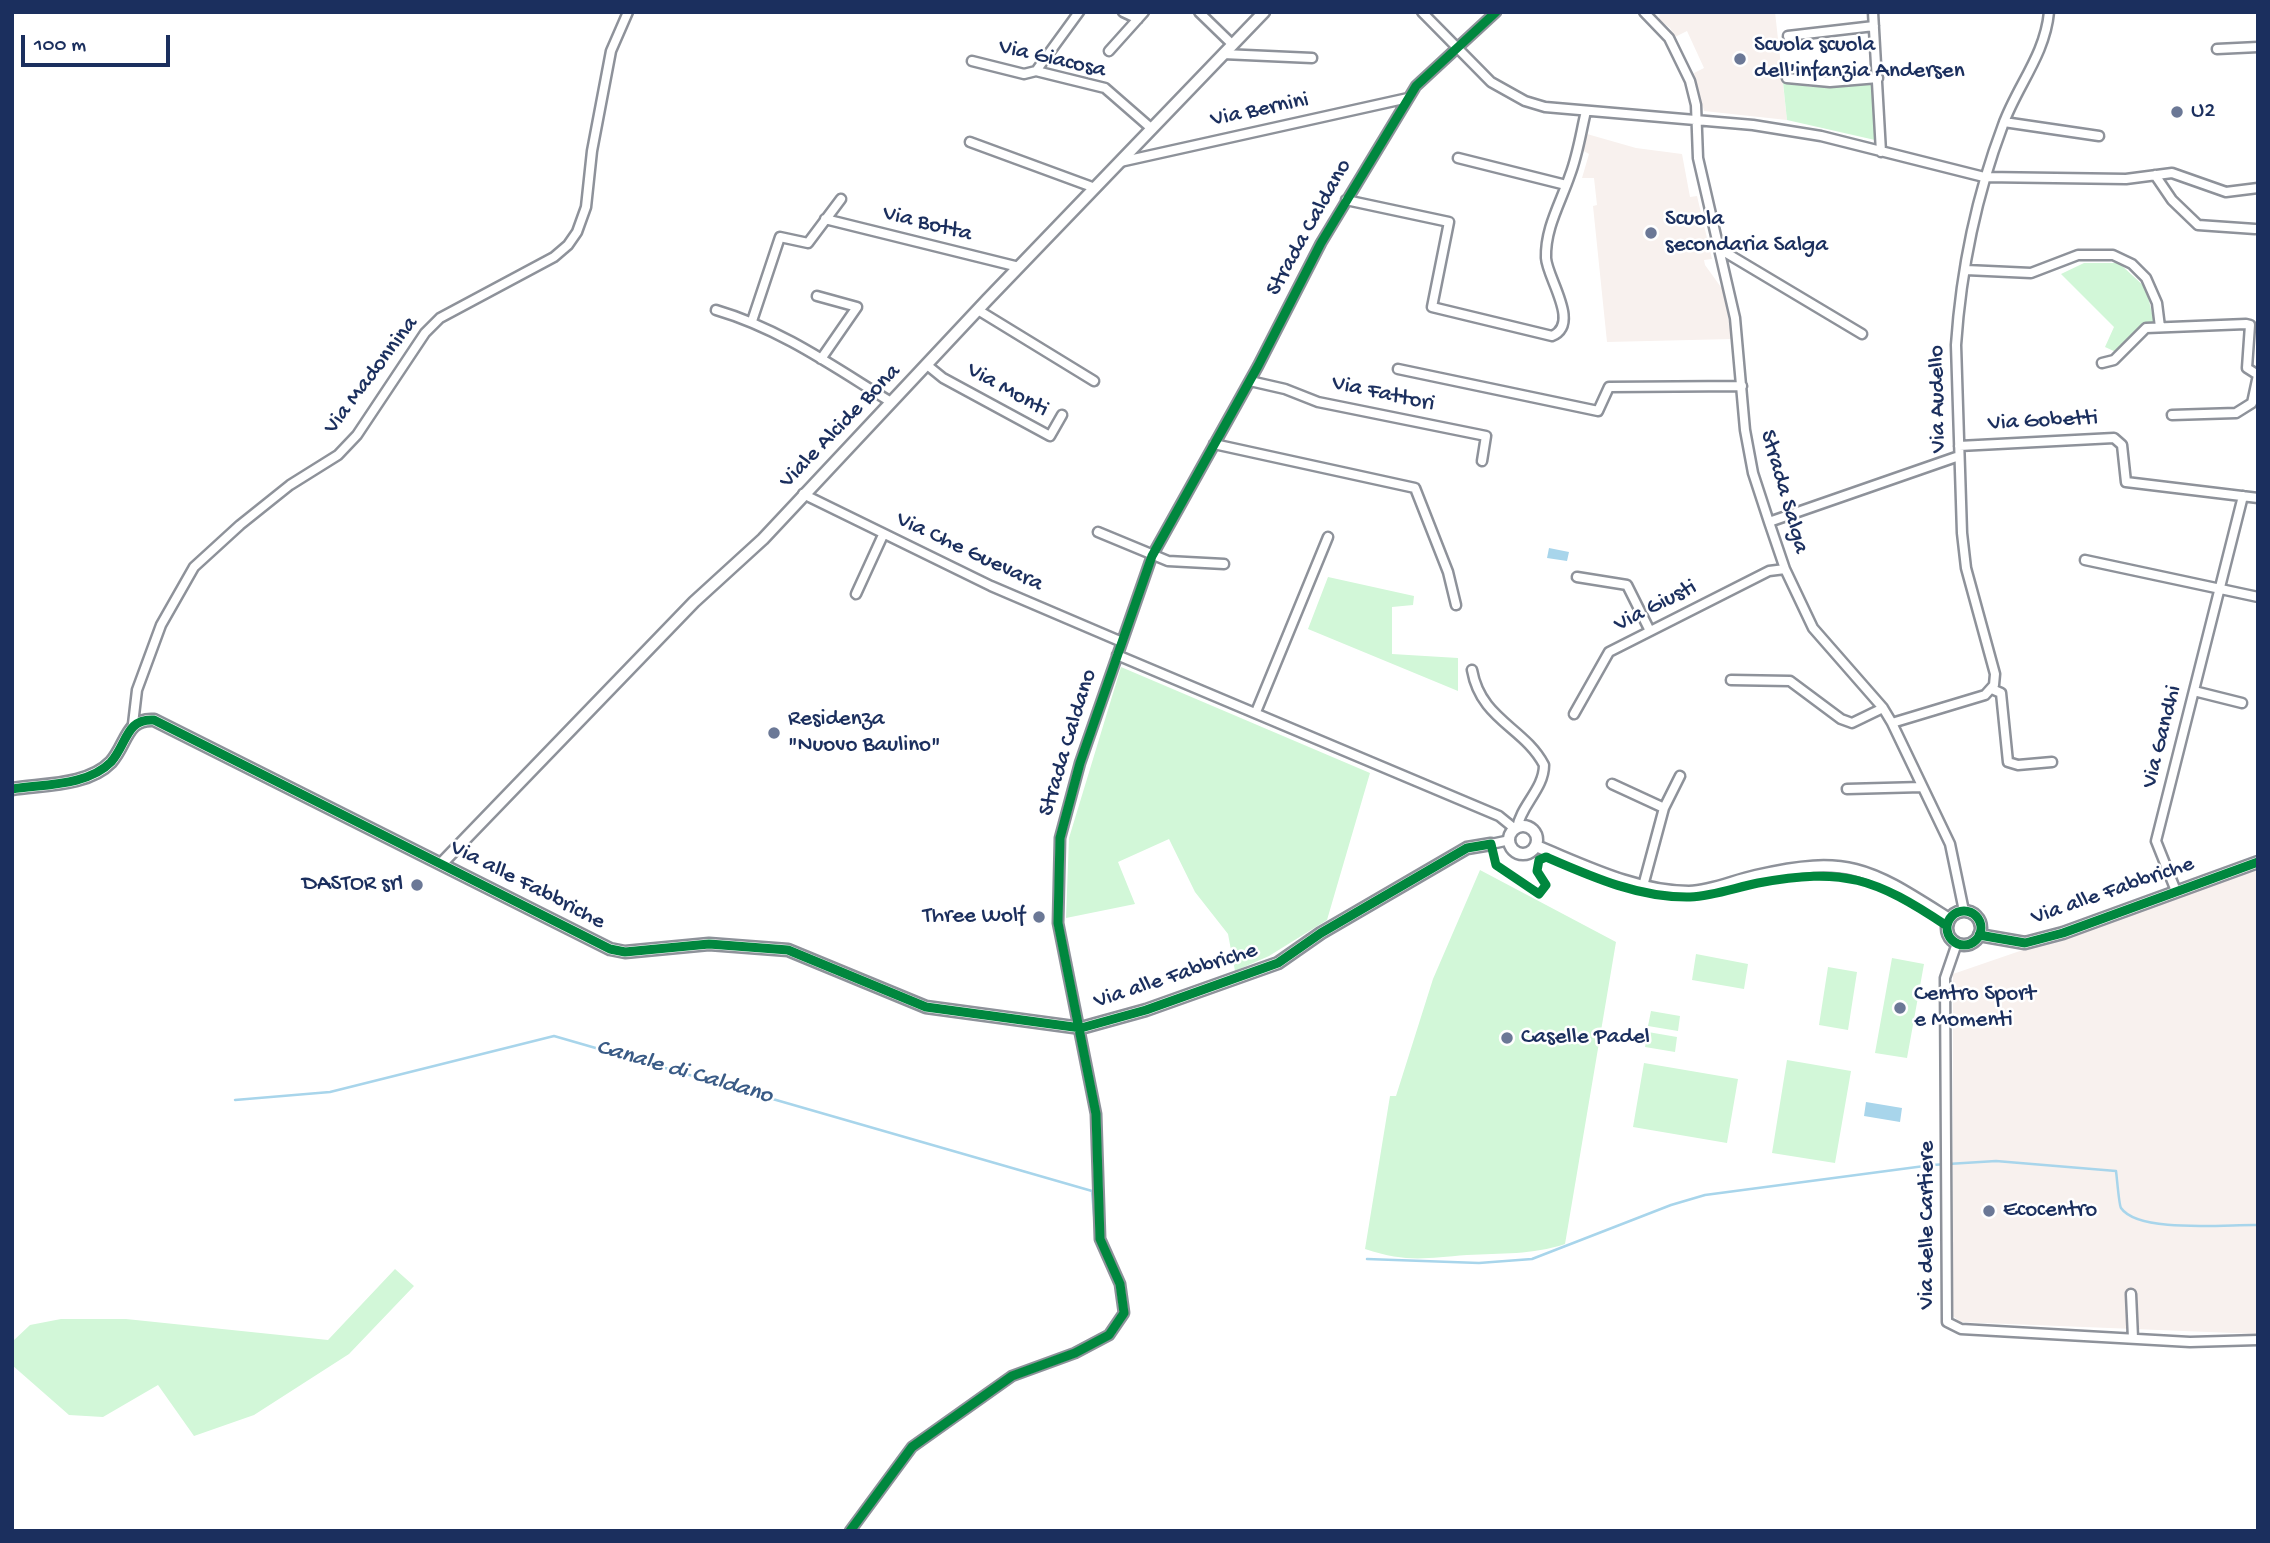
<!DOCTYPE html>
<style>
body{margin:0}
#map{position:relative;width:2270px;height:1543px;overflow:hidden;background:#fff;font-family:"Gochi Hand",sans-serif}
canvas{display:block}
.frame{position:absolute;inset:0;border:14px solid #1b2f5e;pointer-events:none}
.scale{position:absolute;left:21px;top:35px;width:149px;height:32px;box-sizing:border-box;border:4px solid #1b2f5e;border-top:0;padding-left:9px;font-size:21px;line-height:24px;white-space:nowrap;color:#1b2f5e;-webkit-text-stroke:5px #fff;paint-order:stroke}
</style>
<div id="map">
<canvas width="2270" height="1543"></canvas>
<div class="frame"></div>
<div class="scale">100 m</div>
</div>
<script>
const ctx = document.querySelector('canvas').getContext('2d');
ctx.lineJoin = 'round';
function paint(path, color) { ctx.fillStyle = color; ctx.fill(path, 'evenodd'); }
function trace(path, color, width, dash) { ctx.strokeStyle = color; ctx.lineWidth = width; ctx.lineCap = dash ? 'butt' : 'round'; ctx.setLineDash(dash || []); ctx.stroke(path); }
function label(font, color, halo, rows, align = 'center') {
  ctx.font = font + ' "Gochi Hand",sans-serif'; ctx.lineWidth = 5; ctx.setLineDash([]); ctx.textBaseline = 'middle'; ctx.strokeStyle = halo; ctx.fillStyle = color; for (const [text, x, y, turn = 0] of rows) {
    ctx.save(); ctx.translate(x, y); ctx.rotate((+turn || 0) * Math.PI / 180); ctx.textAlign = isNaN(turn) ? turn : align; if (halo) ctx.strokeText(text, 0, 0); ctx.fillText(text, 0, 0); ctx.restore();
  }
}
const built = new Path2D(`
 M1660,12H1775L1787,120L1704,111L1694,73L1704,68L1687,31L1675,37L1670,28L1659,20Z
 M1587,134L1636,148L1682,154L1690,197L1697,196L1712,259L1704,260L1705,265L1723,290L1732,339L1607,342L1593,206L1597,205L1594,178H1582L1589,154L1582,150Z
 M2258,869V1334L1960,1322L1953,1316V974Z`);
const green = new Path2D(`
 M1783,82L1812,87L1813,83L1874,84L1875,140L1787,120Z
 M2084,263H2119L2146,288L2154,322L2146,325L2118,353L2105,347L2114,327L2061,274Z
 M1328,577L1414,596L1413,605L1392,607V654L1458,658V691L1308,629Z
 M1121,667L1370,773L1327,920L1269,956L1235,971L1228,934L1195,892L1169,839L1118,862L1135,904L1066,918L1069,838Z
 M1480,870L1616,942L1565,1244C1532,1255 1501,1253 1467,1255C1425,1258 1408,1263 1365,1249L1390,1096H1396L1433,979Z
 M1696,954L1748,964L1744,989L1692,980Z
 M1892,958L1924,964L1907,1058L1875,1053Z
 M1828,967L1857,972L1848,1030L1819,1025Z
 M1651,1011L1680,1016L1678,1031L1648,1026Z
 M1648,1032L1677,1037L1675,1052L1645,1047Z
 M1787,1060L1851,1071L1835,1163L1772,1153Z
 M1644,1063L1738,1079L1727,1143L1633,1127Z
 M395,1269L414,1286L349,1354L254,1415L194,1436L158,1385L103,1417L69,1415L12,1365V1342L30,1325L61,1319H126L328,1340Z`);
const water = new Path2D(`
 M1549,548L1569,552L1567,561L1547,558Z
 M1866,1102L1902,1108L1900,1122L1864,1116Z`);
const stream = new Path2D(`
 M235,1100L330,1092L554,1036L1092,1191L1095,1227
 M1367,1259L1479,1263L1532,1259L1671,1205L1705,1195L1932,1165L1996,1161L2116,1171C2117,1178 2119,1205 2121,1208C2139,1234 2229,1224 2258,1225`);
const minor = new Path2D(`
 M1123,12L1138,19
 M1199,12L1233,45
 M1422,12L1491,82L1525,101L1545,107L1753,125L1821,136L1984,177L2126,179L2172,173L2226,192L2258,188
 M1644,12L1669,38L1690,81L1696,105L1698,158L1735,318L1745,430L1753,473L1769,522L1785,569L1813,628L1883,708L1892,723L1950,844L1964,911
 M1873,12L1881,152
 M1788,36L1874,26
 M2217,49L2258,47
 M1109,51L1144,12
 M1223,54L1312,58
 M972,61L1024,74L1036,71L1105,88L1152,129
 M1036,71L1079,12
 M1787,78L1830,82L1878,78
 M2004,122L2099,136
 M970,142L1095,188
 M1458,158L1566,185
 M1120,162L1408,98
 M2155,175L2172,200L2198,225L2255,229
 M1346,200L1449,222L1432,307L1552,336C1581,324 1547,278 1546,258C1545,228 1561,202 1570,175C1578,154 1581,132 1586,111
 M825,219L1019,267
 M1718,248L1862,334
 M1966,270L2031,273L2078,255H2113L2132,264L2146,278L2157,303L2160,327
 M817,296L857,307L821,359
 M716,310C781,329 834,367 891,402
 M978,310L1094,381
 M752,321L780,237L808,243L841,199
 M2102,363L2114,360L2146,328L2246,324L2250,325L2247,368L2258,375
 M927,365L943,378L1050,436L1062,415
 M1398,369L1598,411L1609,387L1742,386
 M1250,381L1285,389L1318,402L1486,436L1482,461
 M2172,415L2236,413L2252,403L2258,375
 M1214,444L1415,488L1448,572L1456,605
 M1959,446L2114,438L2122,445L2126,482L2258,498
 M803,494L991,586L1122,642
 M1769,522L1959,456
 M1098,532L1168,561L1224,564
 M2085,560L2258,597
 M1577,577L1627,585L1650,631
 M856,594L883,535
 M1117,655L1499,816L1515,829
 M1472,670C1481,720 1524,727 1544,765C1544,789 1521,805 1517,828
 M1731,680L1790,681L1841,719L1852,723L1883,708
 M1992,689L2001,693L2008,762L2018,765L2052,762
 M2194,691L2242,703
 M1256,712L1328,537
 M1574,714L1609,652L1769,571L1785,569
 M1892,723L1985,695L1994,685L1995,674L1966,568L1962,533L1956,345C1961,271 1977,194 2003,125C2017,86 2045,55 2049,12
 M133,724L137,690L161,625L194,567L240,525L290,485L338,455L357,435L425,333L440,318L554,257L568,245L577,232L586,207L592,151L611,51L628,12
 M1612,784L1664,808
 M1847,789L1922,787
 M1491,844L1510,840
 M1643,886L1664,808L1680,776
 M2176,891L2156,841L2243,496
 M1957,943L1945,978L1947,1322L1961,1329L2190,1342L2258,1340
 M2131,1294L2133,1338
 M850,1531L912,1447L1012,1376L1075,1353L1109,1335L1124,1313L1120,1284L1100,1239L1096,1114L1058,923L1060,838L1080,763L1152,556L1258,366L1321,243L1416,86L1496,12`);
const tertiary = new Path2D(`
 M12,789C43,784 88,786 111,762C127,744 126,718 154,720L610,949L625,952L709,944L788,950L926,1007L1081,1028L1146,1010L1278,963L1321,933L1467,848L1491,844
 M1509 840a14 14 0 1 1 28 0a14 14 0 1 1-28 0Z
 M1536,846C1583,865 1636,892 1689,892C1713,891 1733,881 1756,876C1851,854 1871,870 1949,919
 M441,864L694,602L763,539L987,300L1264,12
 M1947 928a17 17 0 1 1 34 0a17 17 0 1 1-34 0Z
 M1979,935L2025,943L2063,933L2258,862`);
const cycleway = new Path2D(`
 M12,789C43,784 88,786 111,762C127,744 126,718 154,720L610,949L625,952L709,944L788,950L926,1007L1081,1028L1146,1010L1278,963L1321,933L1467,848L1491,844L1496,865L1539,894L1546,885L1537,871L1539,860L1546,857C1592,877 1639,898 1690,897C1714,896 1734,888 1758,883C1844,867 1875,878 1947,926
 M1947 928a17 17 0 1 1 34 0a17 17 0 1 1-34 0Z
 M1979,935L2025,943L2063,933L2258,862
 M850,1531L912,1447L1012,1376L1075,1353L1109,1335L1124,1313L1120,1284L1100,1239L1096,1114L1058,923L1060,838L1080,763L1152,556L1258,366L1321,243L1416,86L1496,12`);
const markers = [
 [1740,59,7,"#6b7896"],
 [2177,112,7,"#6b7896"],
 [1651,233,7,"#6b7896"],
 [774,733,7,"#6b7896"],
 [417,885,7,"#6b7896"],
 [1039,917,7,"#6b7896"],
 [1900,1008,7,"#6b7896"],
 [1507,1038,7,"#6b7896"],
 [1989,1211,7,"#6b7896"]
];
const poiNames = [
 ["Scuola scuola",1754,46],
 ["dell'infanzia Andersen",1754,72],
 ["U2",2191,112],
 ["Scuola",1665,220],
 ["secondaria Salga",1665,246],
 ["Residenza",788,720],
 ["\"Nuovo Baulino\"",788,746],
 ["DASTOR srl",403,885,"right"],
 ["Three Wolf",1025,917,"right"],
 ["Centro Sport",1914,995],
 ["e Momenti",1914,1021],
 ["Caselle Padel",1521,1038],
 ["Ecocentro",2003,1211]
];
const streetNames = [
 ["Via Giacosa",1052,60,13],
 ["Via Bernini",1260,111,-12],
 ["Via Botta",927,225,14],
 ["Strada Caldano",1310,228,-61],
 ["Via Madonnina",372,376,-53],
 ["Via Monti",1007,391,29],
 ["Via Fattori",1383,395,12],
 ["Via Audello",1939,399,-91],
 ["Via Gobetti",2043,422,-3],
 ["Viale Alcide Bona",841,427,-46],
 ["Strada Salga",1783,492,74],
 ["Via Che Guevara",969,553,25],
 ["Via Giusti",1656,607,-27],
 ["Via Gandhi",2163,737,-76],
 ["Strada Caldano",1069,743,-73],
 ["Via alle Fabbriche",527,886,27],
 ["Via alle Fabbriche",2113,892,-19],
 ["Via alle Fabbriche",1176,977,-18],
 ["Via delle Cartiere",1928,1225,-90]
];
const waterNames = [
 ["Canale di Caldano",684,1073,16]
];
paint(built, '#f8f1ee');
paint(green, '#d2f7d8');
paint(water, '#a8d5eb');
trace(stream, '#a8d5eb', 2.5);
trace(minor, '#8e929a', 13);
trace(tertiary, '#8e929a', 15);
trace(minor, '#fff', 8);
trace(tertiary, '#fff', 10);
trace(cycleway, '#00873e', 9);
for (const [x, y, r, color] of markers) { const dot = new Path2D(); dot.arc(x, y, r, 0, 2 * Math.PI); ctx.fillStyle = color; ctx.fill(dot); trace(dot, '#fff', 2.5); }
label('23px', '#1b2f5e', '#fff', poiNames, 'left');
label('23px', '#1b2f5e', '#fff', streetNames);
label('italic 24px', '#3a5b86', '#fff', waterNames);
</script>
